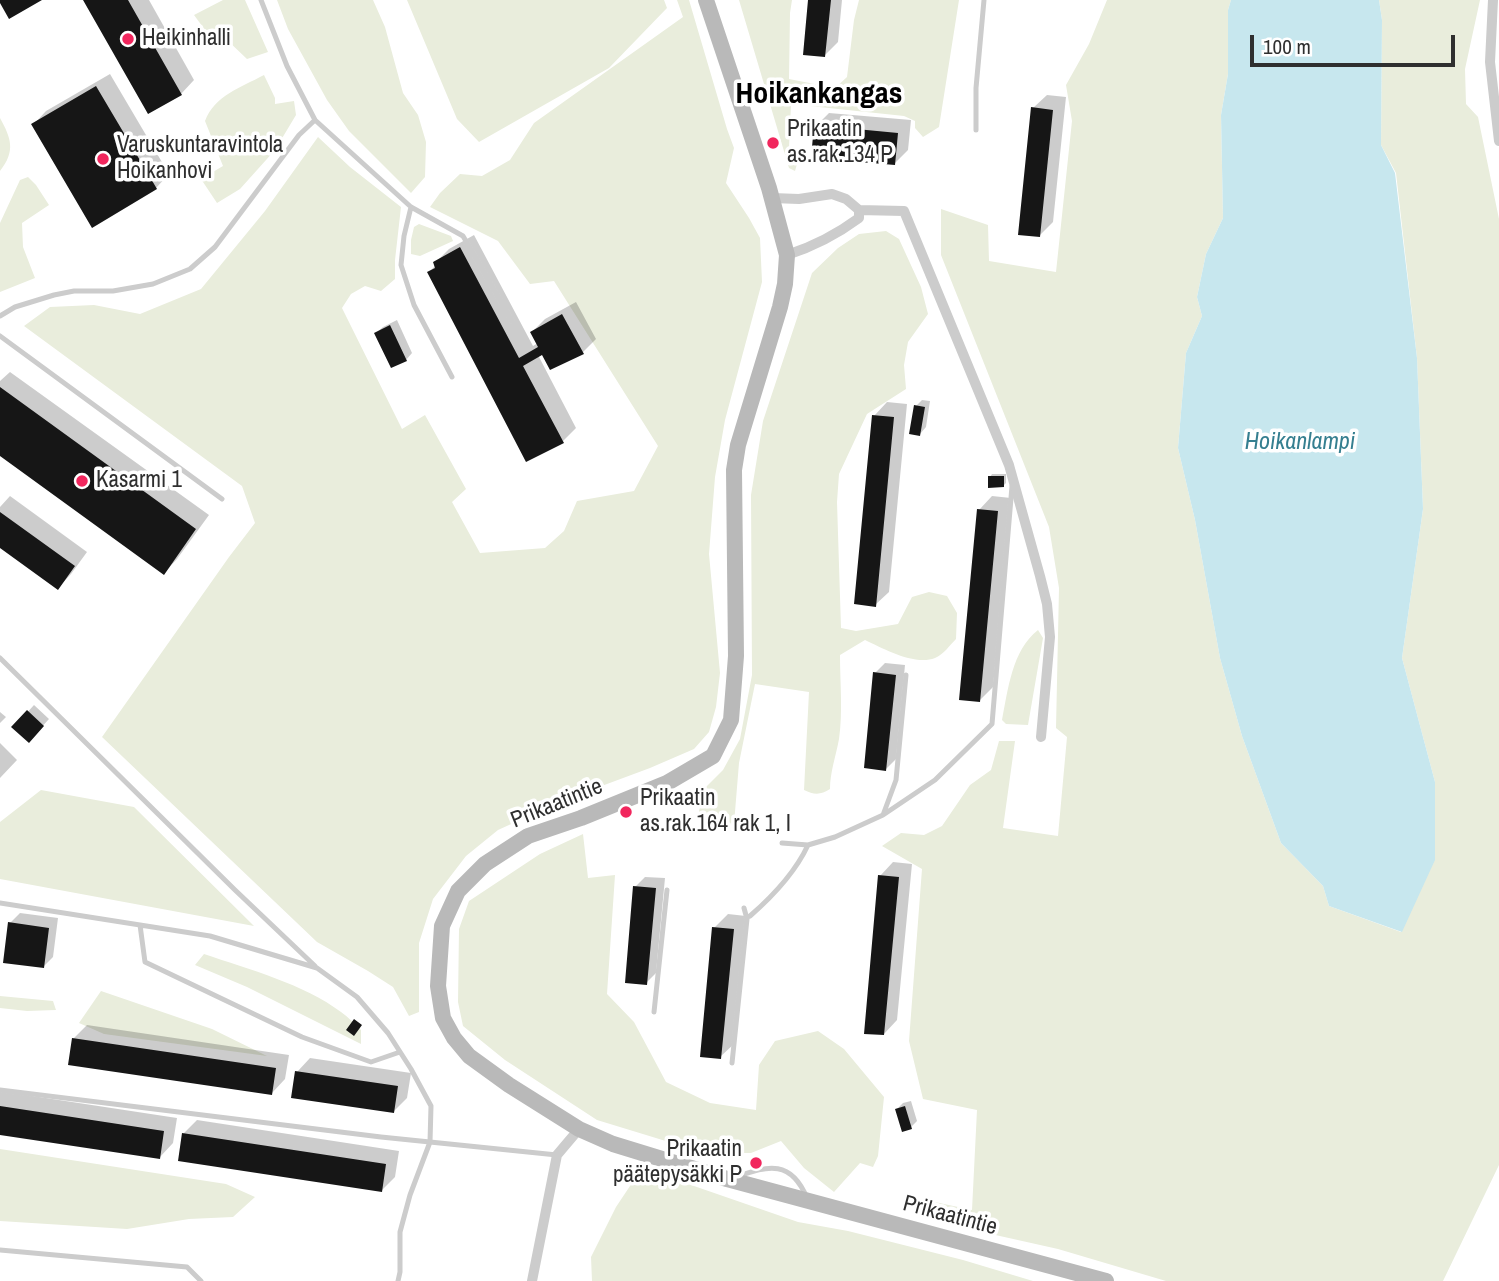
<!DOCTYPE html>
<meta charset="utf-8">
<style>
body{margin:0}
#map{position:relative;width:1499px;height:1281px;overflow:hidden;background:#fff;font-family:"Archivo Narrow",sans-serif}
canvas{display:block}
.scale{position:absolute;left:1250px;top:35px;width:205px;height:32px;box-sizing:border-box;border:4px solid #2f2f2f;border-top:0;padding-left:9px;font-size:21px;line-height:24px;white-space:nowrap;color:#2f2f2f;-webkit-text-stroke:5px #fff;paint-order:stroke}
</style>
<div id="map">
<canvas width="1499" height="1281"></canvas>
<div class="scale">100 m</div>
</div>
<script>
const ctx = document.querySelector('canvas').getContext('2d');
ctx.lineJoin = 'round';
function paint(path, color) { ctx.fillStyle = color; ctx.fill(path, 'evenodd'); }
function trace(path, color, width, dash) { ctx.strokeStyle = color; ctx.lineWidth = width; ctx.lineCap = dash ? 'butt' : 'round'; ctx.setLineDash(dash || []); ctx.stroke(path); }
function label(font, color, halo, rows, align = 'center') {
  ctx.font = font + ' "Archivo Narrow",sans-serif'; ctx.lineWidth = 7; ctx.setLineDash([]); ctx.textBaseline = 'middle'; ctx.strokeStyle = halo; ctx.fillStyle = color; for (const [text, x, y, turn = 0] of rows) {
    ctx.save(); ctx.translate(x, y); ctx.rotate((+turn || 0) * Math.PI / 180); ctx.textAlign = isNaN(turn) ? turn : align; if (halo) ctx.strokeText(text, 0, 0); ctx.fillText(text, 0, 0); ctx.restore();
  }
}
const green = new Path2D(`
 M223,0H245L268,52L247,59L226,39L205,30L194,15Z
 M277,0H373L385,27L403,93L418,115L426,142L425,177L411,193L349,131L327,100L288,29Z
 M407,0H664L667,8L609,68L479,142L457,119Z
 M677,0H689L727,129L734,148L726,183L749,218L760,238L762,282L725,420L715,477L709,554L720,673L716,707L709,732L694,749L650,768L564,800L498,830L466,856L433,899L419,943V1012L409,1016L393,987L368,971L317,942L102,737L229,557L255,523L242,486L24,326L50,307L94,305L140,314L201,289L265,211L318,137L350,167L401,207L395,260V279L381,291L365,286L351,294L342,308L402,429L425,415L466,489L452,502L480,553L545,548L564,531L577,501L634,491L658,446L554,281L530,284L498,241L430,207L440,193L460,174L482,176L510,160L534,123L683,17Z
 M739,0H792L790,13L789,79L835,88L847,77L854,20L859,0H959L939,127L923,137L915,128V121L904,116L791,104L789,148L800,154L795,171L789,168Z
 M1107,0H1231L1228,10V74L1221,115L1223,218L1206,254L1197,297L1202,316L1186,353L1178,448L1195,520L1220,658L1242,736L1281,843L1323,886L1329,906L1401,932L1435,782L1402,658L1423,509L1417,358L1396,173L1381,145L1382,20L1379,0H1480L1465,69L1466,104L1478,117L1499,219V1165L1443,1281H1166L1058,1249L982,1232L931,1218L930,1201L972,1210L977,1110L923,1099L909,1041L922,869L882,846L901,833L924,835L942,826L970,785L991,770L999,741H1015L1003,828L1058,836L1067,737L1056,728L1059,588L1049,527L941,255V209L988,225L989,261L1056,272L1072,121L1066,85L1089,44Z
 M264,75L275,98V104L294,101L296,115L275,150L240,189L217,203L201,179L223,166L205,121C215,95 240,88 264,75Z
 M0,118C11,138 16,151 0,171Z
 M28,177L36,185L49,205L22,223L23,247L35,278L0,292V223L20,180Z
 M419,224L451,236L453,241L420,256L411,254V240L414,227Z
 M886,231L899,239L921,287L928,314L908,342L904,365L906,389L867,414L839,474L837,502L841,628L856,631L898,624L912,597L929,592L947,596L957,613L956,639C950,645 943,655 935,658C915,666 884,649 865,640L840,655C840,683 843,712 839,739C836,756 830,772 830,789C821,795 814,795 804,790L809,692L755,684L739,763L734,824L705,828L699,811L702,799L705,788L723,770L740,739L752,675L751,495L763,421L812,273L838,248L859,234Z
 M1038,630L1043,638L1028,725L1006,724L1002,720C1008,690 1012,650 1038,630Z
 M41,790L134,807L254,926L0,879V822Z
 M583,834L588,878L615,875L607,994L634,1022L666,1082L710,1103L756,1110L759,1065L775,1041L818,1031L844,1049L884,1097L878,1156L873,1167L860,1163L834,1192L804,1168L781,1141L751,1153H705L597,1120L505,1060L463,1026L458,1002L459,929L469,901L540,854Z
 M204,954C248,969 304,984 341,1012C348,1017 355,1024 361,1030V1044L247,987L195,965Z
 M101,991L212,1029L267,1056L104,1034L79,1023Z
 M0,996L53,1001L56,1010L27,1011L0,1008Z
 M0,1149L226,1184L255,1197L233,1217L189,1219L127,1229L0,1221Z
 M636,1177H668L798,1222L848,1231L963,1260L1033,1281H592L591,1257L616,1207Z`);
const water = new Path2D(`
 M1231,0H1379L1382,20L1381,145L1395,173L1417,358L1423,509L1402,658L1435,782V860L1402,932L1329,906L1323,886L1281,843L1242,736L1220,658L1195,520L1178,448L1186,353L1202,316L1197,297L1206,254L1223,218L1221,115L1228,74V10Z`);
const shadow = new Path2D(`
 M85,0H149L194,80L181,94Z
 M810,0H842L838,42L825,55Z
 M110,74L169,174L156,188L33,125L46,111Z
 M1047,95L1066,97L1053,222L1040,235L1033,108Z
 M829,113L911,120L908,150L894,164L816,126Z
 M474,235L533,346L538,343L532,332L545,319L576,302L596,339L583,352L543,353L538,355L576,428L563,441L429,272L436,265L435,263L449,249Z
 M397,320L412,353L406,360L376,333L383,327Z
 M10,372L209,515L177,559L164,573L0,454V381Z
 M922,400L930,401L926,427L920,434L916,406Z
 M887,402L907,404L889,592L875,605L874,416Z
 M992,474H1006V483L1003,486L990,477Z
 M10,496L87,552L71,574L58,588L0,546V507Z
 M992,496L1011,498L993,687L980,700L979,510Z
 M885,663L905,665L896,759L886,769L875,673Z
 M34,705L49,719L29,741L14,727Z
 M0,712L6,717L0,723Z
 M0,743L17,760L0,778Z
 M893,862L912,864L897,1020L884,1034L880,876Z
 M645,877L665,878L656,973L646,983L635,887Z
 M20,913L58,918L53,957L43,967L10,923Z
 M728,914L746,916L734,1044L720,1057L714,928Z
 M87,1025L289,1055L285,1079L272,1093L73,1039Z
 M310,1058L411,1073L407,1098L394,1111L297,1072Z
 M0,1091L177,1118L173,1143L160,1157L0,1133Z
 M911,1101L917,1121L911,1127L897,1109L903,1103Z
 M197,1120L399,1151L395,1177L382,1190L183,1134Z`);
const building = new Path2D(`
 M0,0H42L9,19L0,3Z
 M83,0H128L182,95L148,114Z
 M808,0H831L825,57L803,55Z
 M96,86L157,189L92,228L31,124Z
 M1031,107L1053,110L1040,237L1018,235Z
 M814,125L898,133L895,165L811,158Z
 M460,247L519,358L538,347L530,332L562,314L584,354L550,370L542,355L523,366L564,443L526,462L427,272L435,268L433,262Z
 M390,325L407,361L391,368L374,333Z
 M0,387L196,529L164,575L0,456Z
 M914,405L925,407L920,436L909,434Z
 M872,415L894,417L876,607L854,604Z
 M988,476H1004V487L988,488Z
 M977,509L998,511L980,702L959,700Z
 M0,512L75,566L58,590L0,548Z
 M873,672L896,675L886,771L864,768Z
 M27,710L44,726L29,743L11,727Z
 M878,875L899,877L884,1035L864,1034Z
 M633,886L656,888L647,985L625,983Z
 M8,922L49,928L44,968L3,963Z
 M712,927L734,929L721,1059L700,1057Z
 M354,1019L362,1025L354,1036L346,1030Z
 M72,1038L276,1068L272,1095L68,1065Z
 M295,1071L398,1086L394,1113L291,1098Z
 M0,1106L164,1131L160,1159L0,1135Z
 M905,1106L912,1129L902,1132L895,1109Z
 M182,1133L386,1164L382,1192L178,1161Z`);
const lane = new Path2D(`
 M261,0L287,66L315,120
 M976,130V88L984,0
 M411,207L404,236L401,265L414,305L452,377
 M0,316L15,307L54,295L74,291H113L153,284L190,269L215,247L299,135L315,120L411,207L463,236L512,321
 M0,336L222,499
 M0,658L235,890L315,966
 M883,815L896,780L906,675
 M782,843L808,845L835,837L883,815L935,780L992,724L1012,486
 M0,903L210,936L317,968L357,997L388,1033L411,1069L431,1106L430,1142L410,1195L400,1232V1272L398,1281
 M750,916C773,896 795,873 808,845
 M140,925L145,962L302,1037L371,1062L400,1052
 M654,1012L667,890
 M732,1063L747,919L744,908
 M0,1090L381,1137L557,1155
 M736,1177C769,1165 791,1160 807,1198
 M0,1250L187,1267L201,1281`);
const street = new Path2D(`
 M1493,0L1490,62L1499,141
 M772,198L799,199L832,194L846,199L859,210L904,211L1009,465L1040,576L1047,604L1050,637L1041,737
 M787,255C815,246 836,235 859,218V210
 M532,1281L557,1155L579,1129`);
const secondary = new Path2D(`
 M706,0L769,188L787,255L785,284L780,307L738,445L734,470L736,656L731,720L713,756L667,783L581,818L528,836L485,864L458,891L442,926L438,986L443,1018L454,1038L469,1056L509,1085L579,1129L613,1144L727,1179L1106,1281`);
const markers = [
 [128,39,7,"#f1265d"],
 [773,143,7,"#f1265d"],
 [103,159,7,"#f1265d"],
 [82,481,7,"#f1265d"],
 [626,812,7,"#f1265d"],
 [756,1163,7,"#f1265d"]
];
const poiNames = [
 ["Heikinhalli",142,39],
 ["Prikaatin",787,130],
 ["as.rak.134 P",787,156],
 ["Varuskuntaravintola",117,146],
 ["Hoikanhovi",117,172],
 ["Kasarmi 1",96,481],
 ["Prikaatin",640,799],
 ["as.rak.164 rak 1, I",640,825],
 ["Prikaatin",742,1150,"right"],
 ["päätepysäkki P",742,1176,"right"]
];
const streetNames = [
 ["Prikaatintie",557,804,-22],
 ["Prikaatintie",950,1216,15]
];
const waterNames = [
 ["Hoikanlampi",1300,443]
];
const districtNames = [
 ["Hoikankangas",819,95]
];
paint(green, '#e9eddc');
paint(water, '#c7e7ee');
paint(shadow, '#0003');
paint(building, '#161616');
trace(lane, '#ccc', 5);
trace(street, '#ccc', 10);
trace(secondary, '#b9b9b9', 16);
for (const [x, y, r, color] of markers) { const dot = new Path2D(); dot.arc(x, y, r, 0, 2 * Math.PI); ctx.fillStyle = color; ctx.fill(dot); trace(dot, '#fff', 2.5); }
label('23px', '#2f2f2f', '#fff', poiNames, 'left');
label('23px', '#2f2f2f', '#fff', streetNames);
label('italic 24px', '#357f90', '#fff', waterNames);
label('bold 30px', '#000', '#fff', districtNames);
</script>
